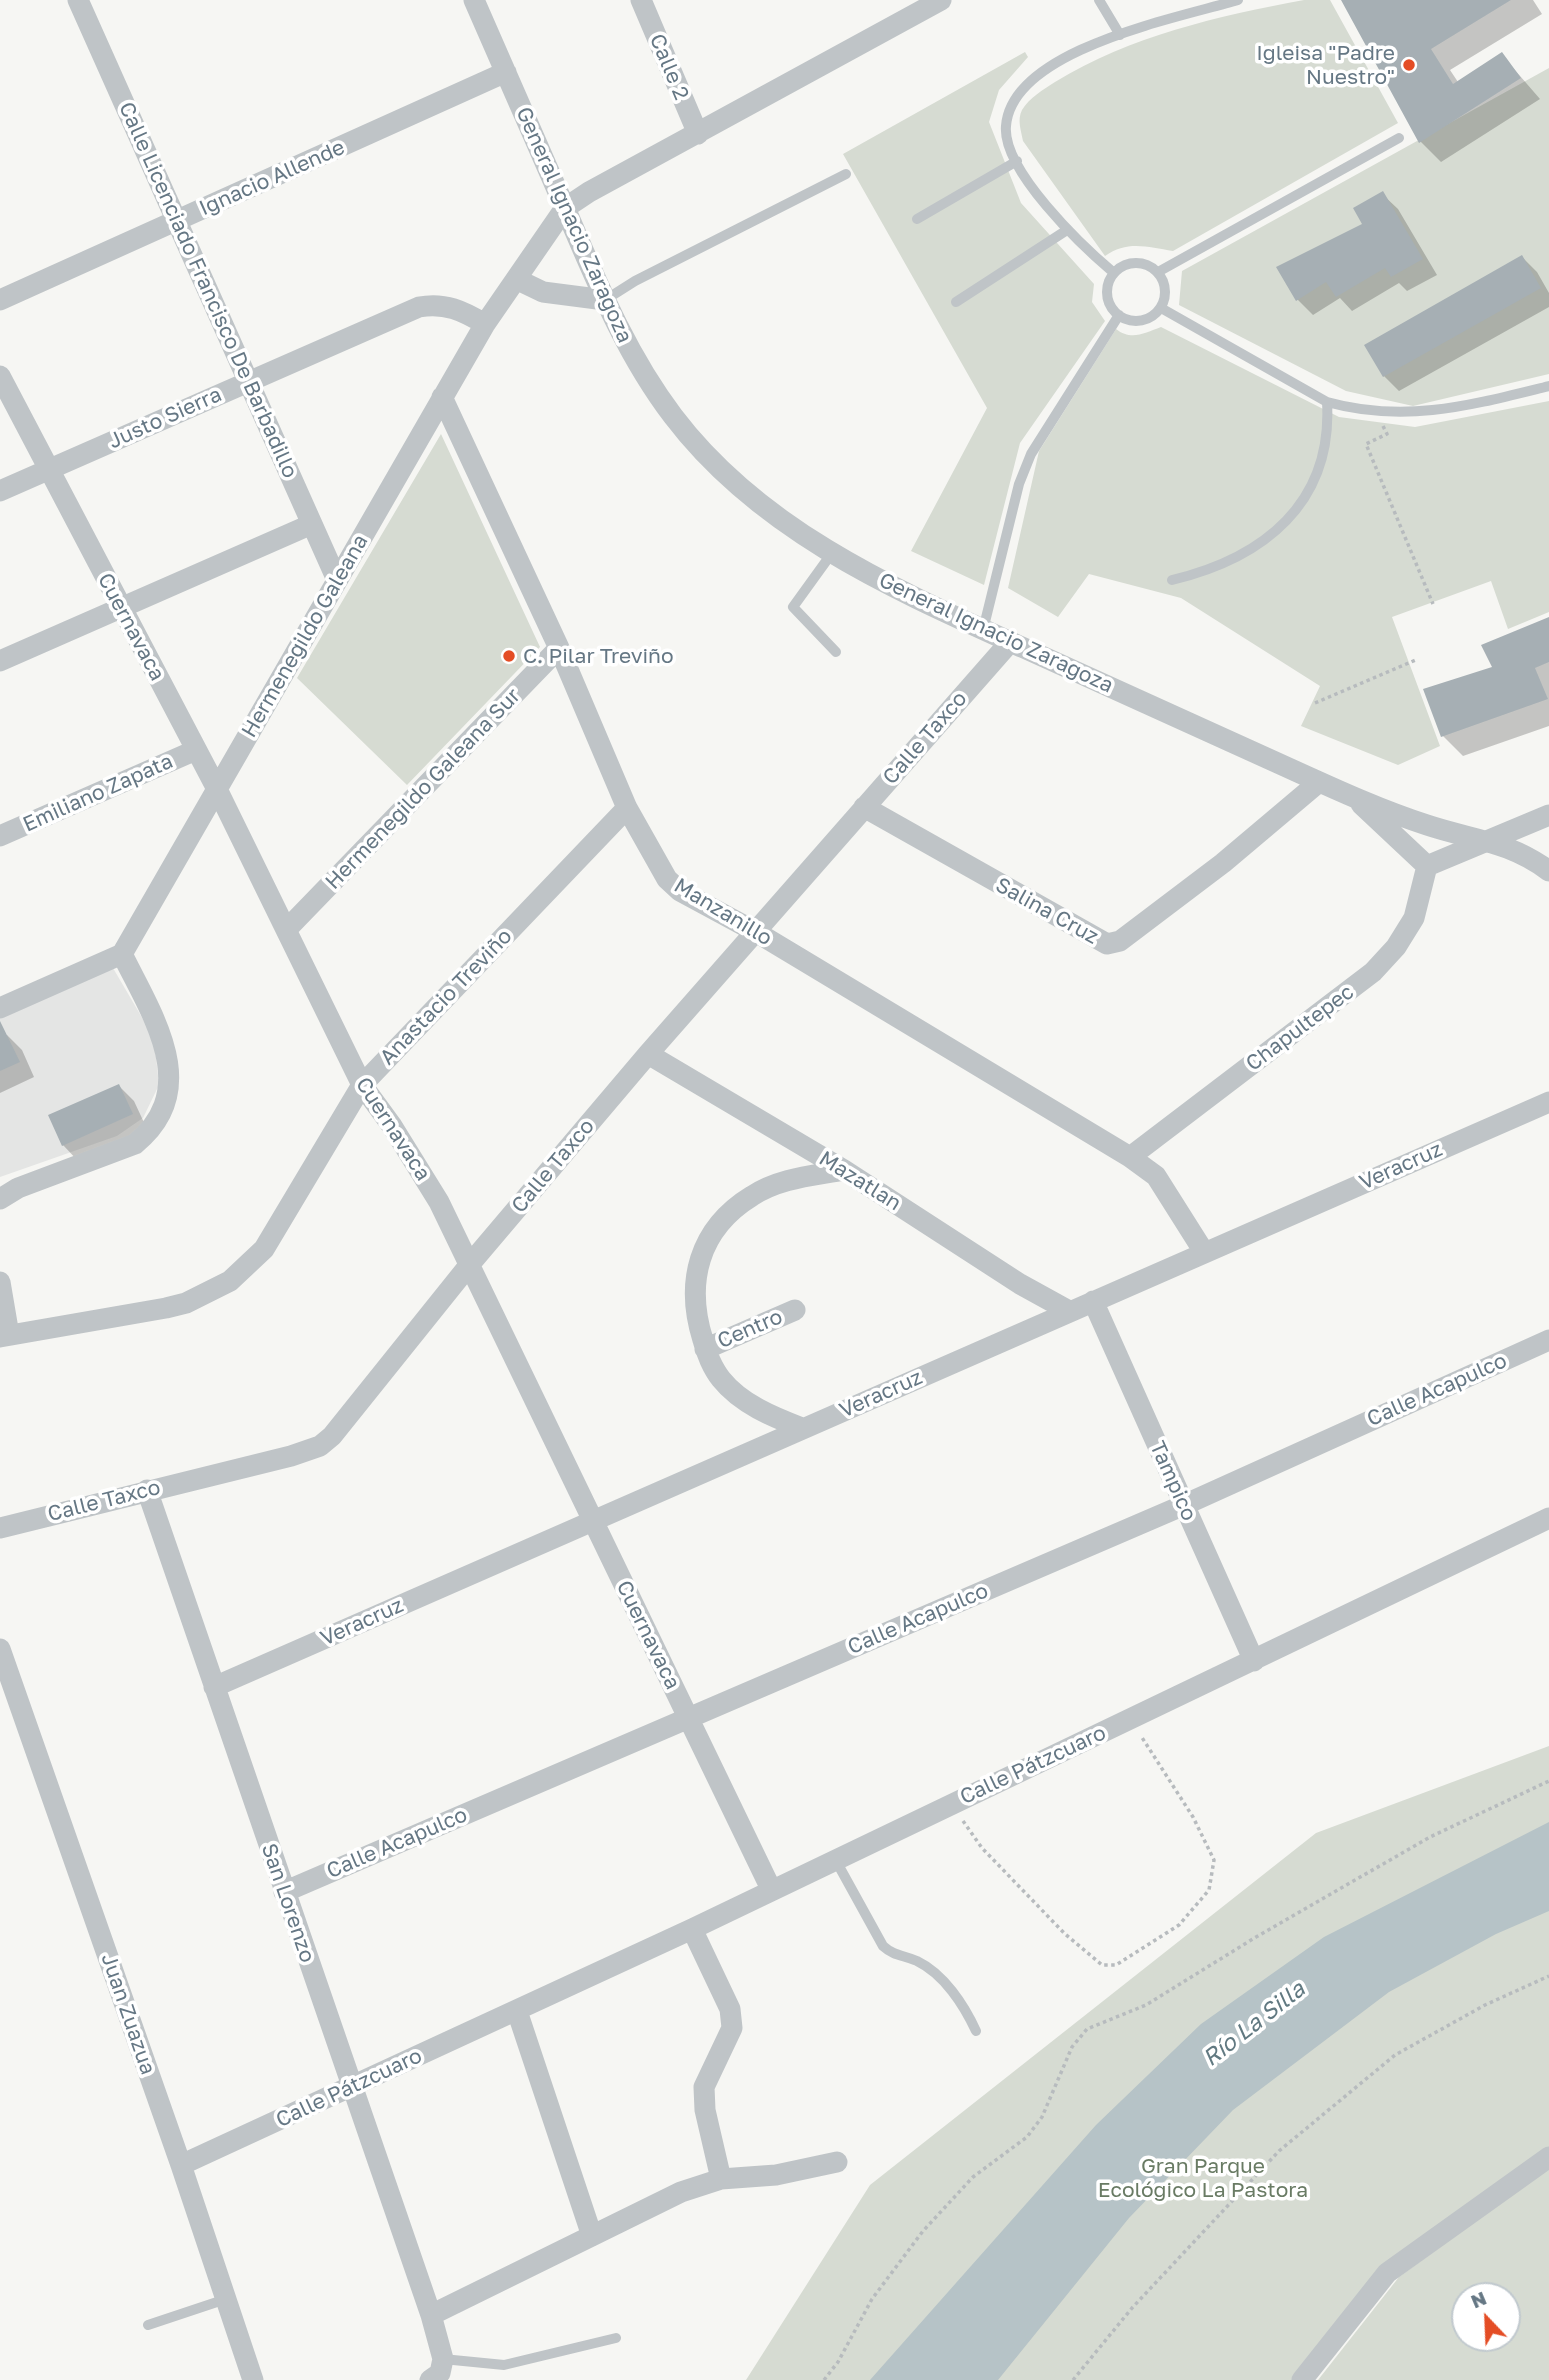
<!DOCTYPE html>
<meta charset="utf-8">
<style>
body{margin:0}
#map{position:relative;width:1549px;height:2380px;overflow:hidden;background:#f6f6f3;font-family:"Golos Text",sans-serif}
canvas{display:block}
.north{position:absolute;left:1451px;top:2282px;width:70px;height:70px;box-sizing:border-box;background:#fff;border:2px solid #c1c9ce;border-radius:50%;rotate:337deg;font-size:19px;font-weight:700;line-height:28px;text-align:center;color:#657784}
.north::after{content:'';display:block;margin:auto;width:24px;height:32px;background:#e44d25;clip-path:polygon(50% 0,100% 100%,50% 72%,0 100%)}
</style>
<div id="map">
<canvas width="1549" height="2380"></canvas>
<div class="north">N</div>
</div>
<script>
const ctx = document.querySelector('canvas').getContext('2d');
ctx.lineJoin = 'round';
function paint(path, color) { ctx.fillStyle = color; ctx.fill(path, 'evenodd'); }
function trace(path, color, width, dash) { ctx.strokeStyle = color; ctx.lineWidth = width; ctx.lineCap = dash ? 'butt' : 'round'; ctx.setLineDash(dash || []); ctx.stroke(path); }
function label(font, color, halo, rows, align = 'center') {
  ctx.font = font + ' "Golos Text",sans-serif'; ctx.lineWidth = 7; ctx.setLineDash([]); ctx.textBaseline = 'middle'; ctx.strokeStyle = halo; ctx.fillStyle = color; for (const [text, x, y, turn = 0] of rows) {
    ctx.save(); ctx.translate(x, y); ctx.rotate((+turn || 0) * Math.PI / 180); ctx.textAlign = isNaN(turn) ? turn : align; if (halo) ctx.strokeText(text, 0, 0); ctx.fillText(text, 0, 0); ctx.restore();
  }
}
const built = new Path2D(`
 M113,968L154,1038L159,1085L143,1118L117,1136L0,1177V1018Z`);
const green = new Path2D(`
 M1304,0H1330L1398,123L1173,251C1148,247 1127,240 1105,256L1023,141C1021,130 1017,120 1022,110C1029,98 1044,89 1055,82C1130,36 1218,16 1304,0Z
 M1025,52L1028,57L999,90L989,122L1021,203L1094,284L1092,302L1105,321L1020,443L984,585L911,551L987,408L843,154Z
 M1549,68V374L1413,406L1346,391L1179,305L1182,271Z
 M1161,327L1339,417L1415,427L1549,401V612L1508,629L1491,581L1392,617L1440,746L1398,765L1301,726L1320,686L1181,598L1089,574L1058,617L1008,588L1039,451L1116,329C1131,341 1145,333 1161,327Z
 M441,434L540,647L407,785L297,678Z
 M1549,1746V2149L1389,2267L1298,2380H746L870,2185L1316,1833Z
 M1549,2168V2380H1318L1399,2277ZM1465,2296H1507V2338H1465Z`);
const water = new Path2D(`
 M1549,1822V1911L1496,1934L1389,1992L1233,2110L1129,2218L998,2380H870L1096,2125L1201,2024L1324,1937Z`);
const shadow = new Path2D(`
 M1343,0H1533L1542,14L1450,70L1458,82L1501,54L1540,99L1441,162L1421,142Z
 M1382,194L1398,209L1437,275L1407,291L1399,283L1352,311L1340,298L1313,315L1297,299L1364,225Z
 M1522,257L1537,272L1549,293V307L1399,391L1384,376Z
 M1549,618V726L1463,756L1443,736L1494,668Z
 M7,1035L22,1050L34,1077L0,1093V1038Z
 M119,1086L134,1101L147,1129L78,1161L63,1145Z`);
const building = new Path2D(`
 M1341,0H1511L1431,49L1453,84L1502,52L1521,78L1419,143Z
 M1383,191L1423,259L1391,277L1385,268L1336,297L1326,282L1296,301L1276,267L1362,224L1353,208Z
 M1522,255L1541,288L1383,377L1364,345Z
 M1549,617V662L1535,668L1548,699L1441,737L1423,689L1492,667L1481,645Z
 M0,1021L20,1062L0,1071Z
 M119,1084L133,1114L62,1146L48,1115Z`);
const path = new Path2D(`
 M1383,426L1387,434L1366,444L1433,604
 M1315,703L1418,659
 M963,1821L982,1848L1065,1934L1102,1965H1116L1179,1925L1209,1890L1214,1860L1193,1817L1141,1736
 M824,2380L838,2362L872,2299L923,2231L973,2177L1027,2137L1042,2117L1072,2047L1087,2029L1146,2005L1256,1937L1430,1837L1549,1781
 M1073,2380L1132,2308L1279,2151L1395,2055L1485,2005L1549,1976`);
const lane = new Path2D(`
 M1099,0L1120,35
 M917,219L1017,161
 M1107 292a29 29 0 1 1 58 0a29 29 0 1 1-58 0Z
 M1158,272L1399,138
 M1114,273C1082,246 1002,170 1006,126C1012,49 1178,18 1238,0
 M605,300L635,281L846,174
 M956,302L1067,230
 M1161,308L1327,402C1406,424 1472,405 1549,386
 M832,553L793,607L836,652
 M1172,580C1264,558 1333,503 1327,402
 M983,630L1019,484L1031,454L1119,315
 M835,1859L883,1946C894,1956 903,1955 917,1961C944,1974 964,2005 976,2031
 M148,2325L226,2299
 M443,2359L504,2365L616,2338`);
const street = new Path2D(`
 M78,0L337,580
 M474,0C504,69 535,139 565,208C596,280 625,353 673,416C761,532 896,590 1024,648C1106,685 1189,723 1271,760C1322,783 1374,808 1427,825C1472,840 1509,841 1549,871
 M641,0L698,134
 M516,279L543,292L605,300
 M0,300L506,72
 M0,376L217,789L362,1085L392,1126L439,1202L771,1889
 M442,397L559,648L627,808L667,879L680,891L756,932L1130,1157L1156,1176L1204,1252
 M0,491L419,307C445,302 463,311 485,324
 M0,661L312,524
 M1361,804L1427,866L1549,815
 M864,807L1107,944L1120,941L1223,863L1319,782
 M0,836L196,750
 M287,929L559,648
 M0,1008L122,954L485,324L565,208L589,192L941,0
 M648,1054L844,1170L1020,1284L1069,1311
 M1130,1157L1373,972L1396,947L1414,918L1427,866
 M0,1199L18,1188L135,1144C203,1089 152,1015 122,954
 M0,1282L9,1335
 M1093,1301L1254,1661
 M0,1337L166,1308L186,1303L230,1281L264,1249L362,1085L627,808
 M705,1349L795,1310
 M802,1428C773,1417 741,1404 721,1379C713,1369 706,1353 703,1340C685,1283 698,1229 752,1196C780,1178 812,1176 844,1170
 M147,1490L431,2315L443,2359L440,2373L430,2380
 M0,1528L291,1456L320,1446L332,1436L470,1264L648,1054L1010,642
 M0,1649L181,2165L253,2380
 M214,1687L1549,1102
 M284,1892L1184,1505L1549,1340
 M692,1929L730,2009L732,2028L704,2087L705,2110L721,2179
 M517,2011L592,2236
 M181,2165L692,1929L1549,1518
 M431,2315L681,2192L721,2179L776,2175L837,2162
 M1302,2380L1387,2273L1549,2157`);
const markers = [
 [1409,65,7,"#e44d25"],
 [509,656,7,"#e44d25"]
];
const poiNames = [
 ["Igleisa \"Padre",1395,53],
 ["Nuestro\"",1395,77],
 ["C. Pilar Treviño",523,656,"left"]
];
const streetNames = [
 ["Calle 2",669,67,67],
 ["Ignacio Allende",272,178,-24],
 ["General Ignacio Zaragoza",574,225,66],
 ["Calle Licenciado Francisco De Barbadillo",208,290,66],
 ["Justo Sierra",165,418,-24],
 ["Cuernavaca",131,627,62],
 ["General Ignacio Zaragoza",996,633,25],
 ["Hermenegildo Galeana",305,636,-60],
 ["Calle Taxco",925,738,-49],
 ["Hermenegildo Galeana Sur",423,789,-46],
 ["Emiliano Zapata",98,793,-24],
 ["Salina Cruz",1047,911,29],
 ["Manzanillo",723,912,31],
 ["Anastacio Treviño",446,997,-46],
 ["Chapultepec",1300,1028,-37],
 ["Cuernavaca",393,1129,57],
 ["Calle Taxco",553,1166,-50],
 ["Veracruz",1401,1166,-24],
 ["Mazatlan",860,1181,32],
 ["Centro",750,1329,-23],
 ["Calle Acapulco",1437,1390,-24],
 ["Veracruz",881,1394,-24],
 ["Tampico",1173,1481,66],
 ["Calle Taxco",104,1501,-14],
 ["Calle Acapulco",918,1619,-23],
 ["Veracruz",362,1622,-24],
 ["Cuernavaca",648,1635,64],
 ["Calle Pátzcuaro",1033,1765,-25],
 ["Calle Acapulco",397,1843,-23],
 ["San Lorenzo",288,1903,71],
 ["Juan Zuazua",128,2014,71],
 ["Calle Pátzcuaro",349,2088,-25]
];
const parkNames = [
 ["Gran Parque",1203,2166],
 ["Ecológico La Pastora",1203,2190]
];
const waterNames = [
 ["Río La Silla",1254,2024,-38]
];
paint(built, '#e4e5e4');
paint(green, '#d6dbd2');
paint(water, '#b6c3c7');
paint(shadow, '#0003');
paint(building, '#a6afb4');
trace(path, '#b7bbbe', 3.5, [3.5, 3.5]);
trace(lane, '#bfc4c7', 10);
trace(street, '#bfc4c7', 21);
for (const [x, y, r, color] of markers) { const dot = new Path2D(); dot.arc(x, y, r, 0, 2 * Math.PI); ctx.fillStyle = color; ctx.fill(dot); trace(dot, '#fff', 2.5); }
label('21px', '#657784', '#fff', poiNames, 'right');
label('21px', '#657784', '#fff', streetNames);
label('21px', '#697b64', '#fff', parkNames);
label('italic 23px', '#617981', '#fff', waterNames);
</script>
